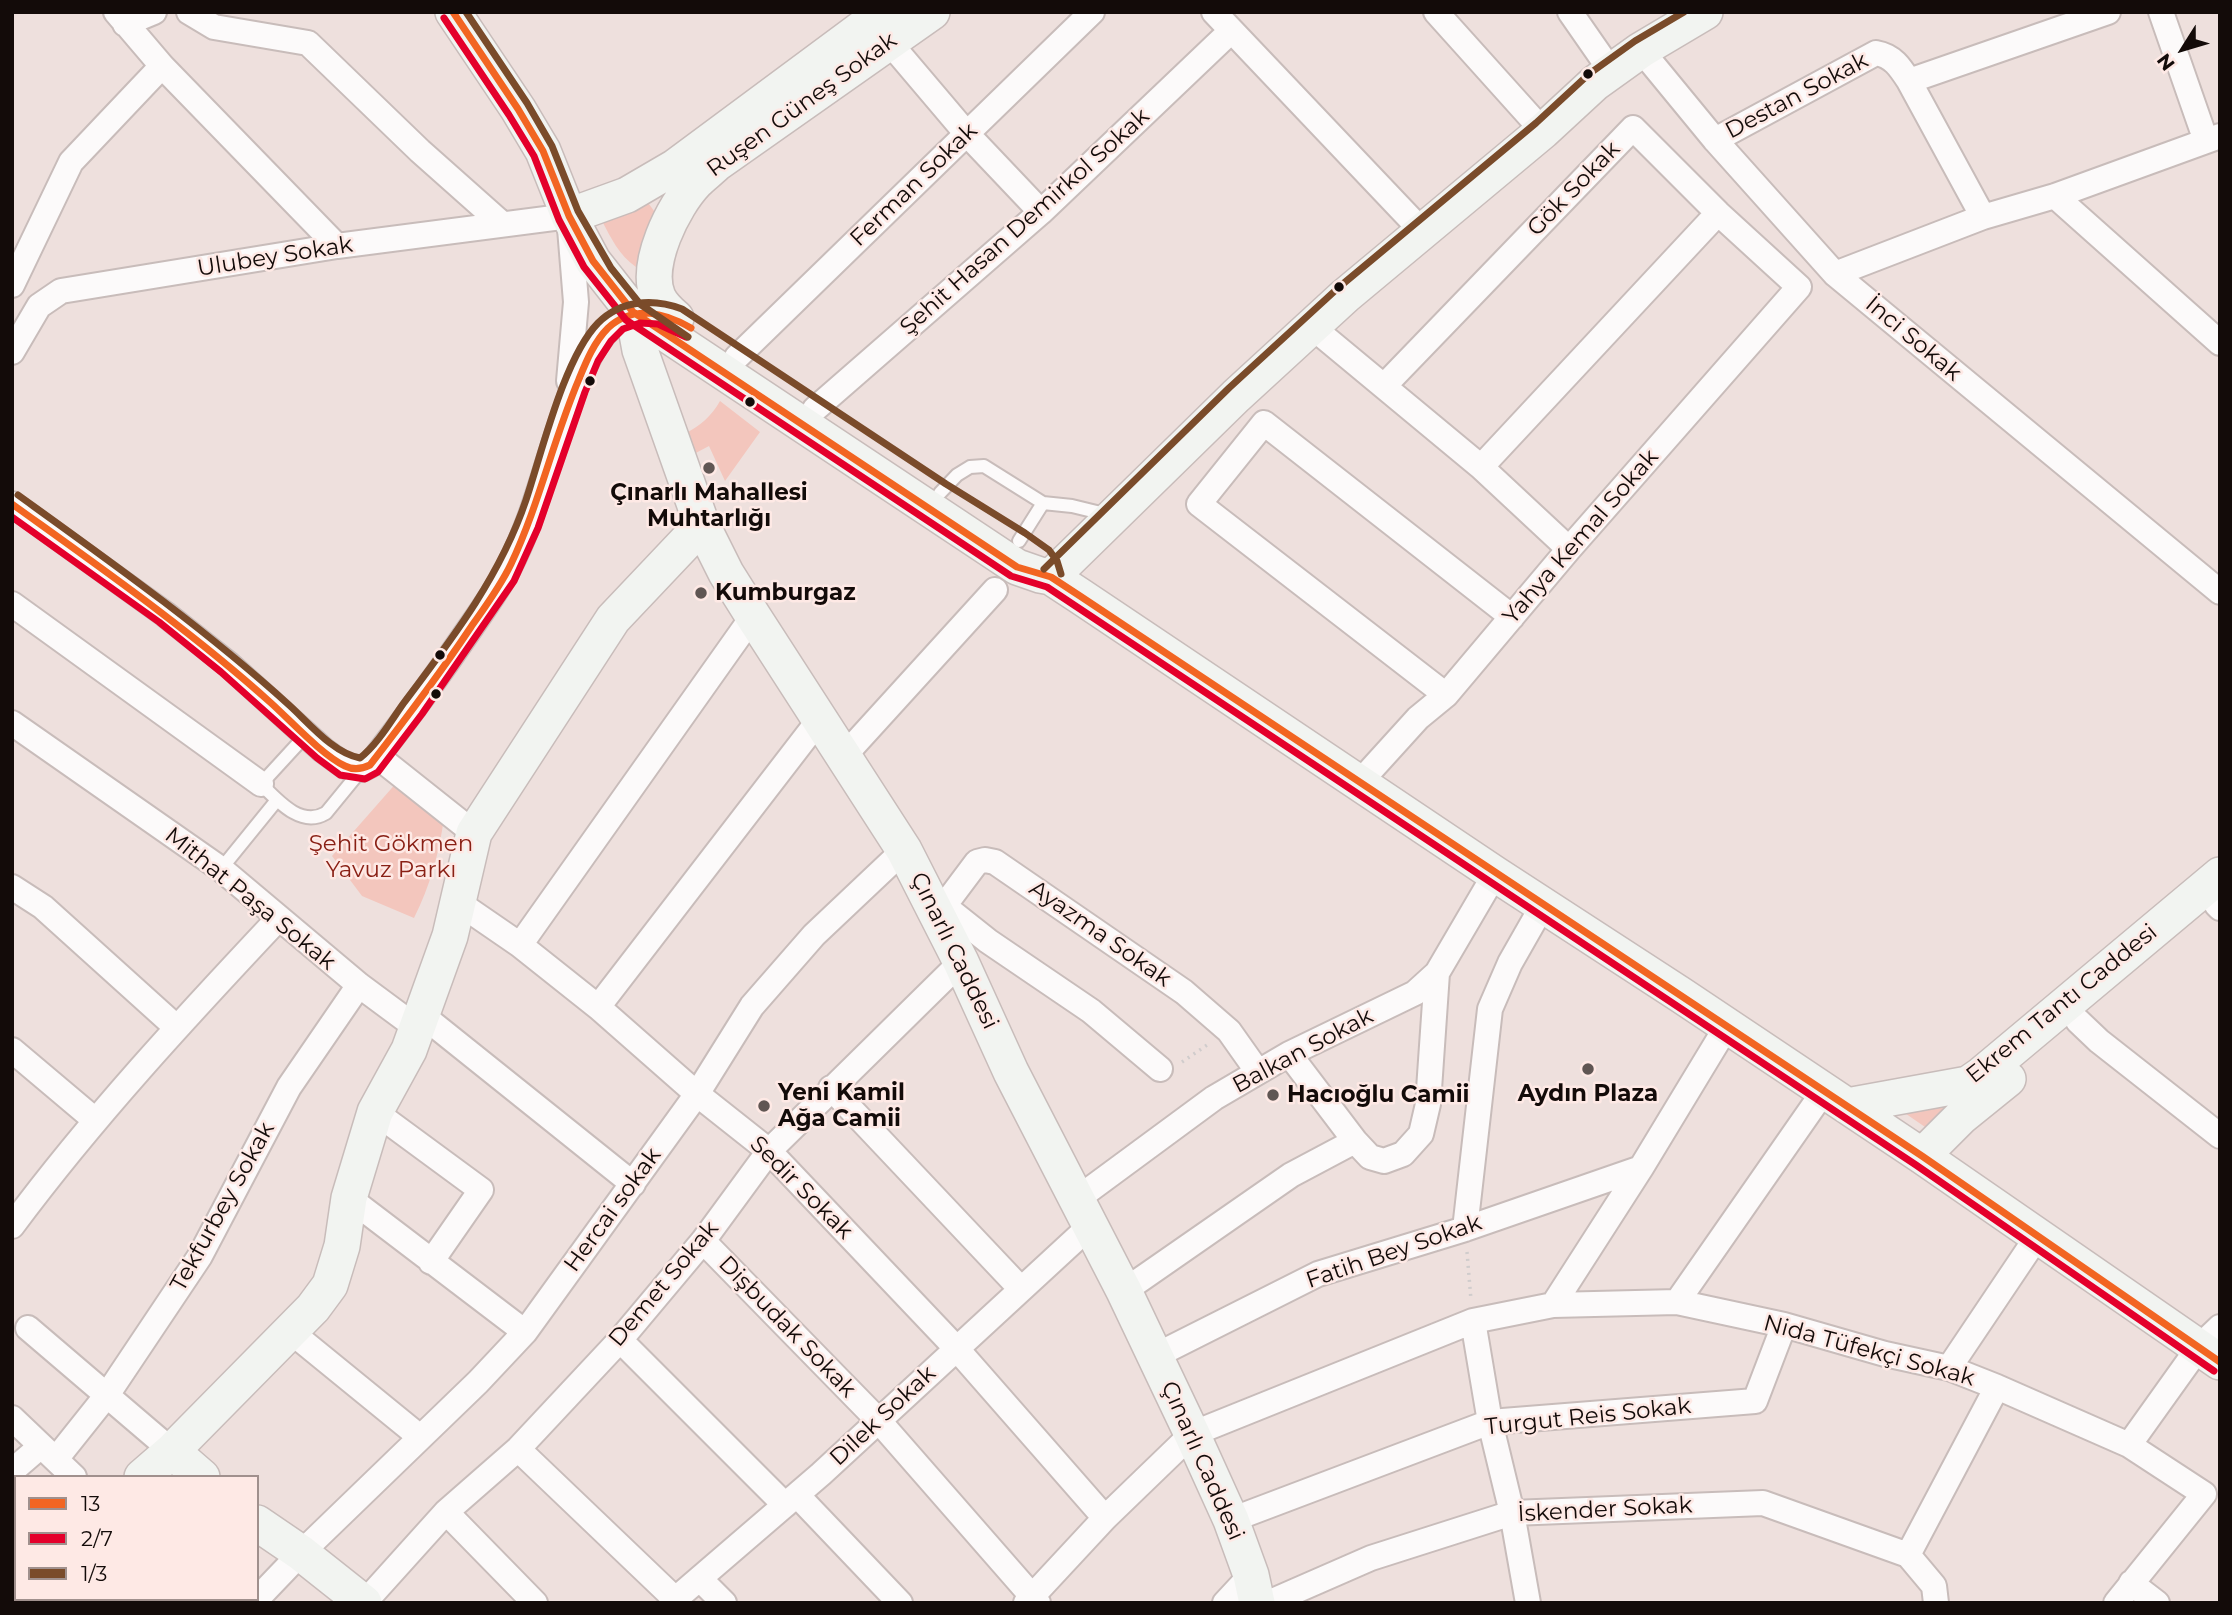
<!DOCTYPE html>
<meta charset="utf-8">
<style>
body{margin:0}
#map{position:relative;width:2232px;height:1615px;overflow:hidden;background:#eee0dd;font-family:Montserrat,sans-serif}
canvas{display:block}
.frame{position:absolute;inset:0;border:14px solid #130b09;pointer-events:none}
.legend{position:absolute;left:14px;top:1475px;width:245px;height:126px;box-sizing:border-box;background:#fee9e5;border:2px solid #a0908d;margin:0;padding:9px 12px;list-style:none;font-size:21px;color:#130b09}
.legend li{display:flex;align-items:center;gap:14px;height:35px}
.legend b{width:35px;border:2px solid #a0908d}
.north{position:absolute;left:2148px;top:14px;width:70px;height:70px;-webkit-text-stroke:5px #fee9e5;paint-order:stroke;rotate:233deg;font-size:19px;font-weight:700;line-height:28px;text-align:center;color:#130b09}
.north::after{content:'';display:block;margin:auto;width:24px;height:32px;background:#130b09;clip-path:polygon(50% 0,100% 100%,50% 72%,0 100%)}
</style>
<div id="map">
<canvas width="2232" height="1615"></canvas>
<div class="frame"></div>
<ul class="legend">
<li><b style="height:9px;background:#f26522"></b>13</li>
<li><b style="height:9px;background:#e4002b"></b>2/7</li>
<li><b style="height:9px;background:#7a4b2a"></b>1/3</li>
</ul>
<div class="north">N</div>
</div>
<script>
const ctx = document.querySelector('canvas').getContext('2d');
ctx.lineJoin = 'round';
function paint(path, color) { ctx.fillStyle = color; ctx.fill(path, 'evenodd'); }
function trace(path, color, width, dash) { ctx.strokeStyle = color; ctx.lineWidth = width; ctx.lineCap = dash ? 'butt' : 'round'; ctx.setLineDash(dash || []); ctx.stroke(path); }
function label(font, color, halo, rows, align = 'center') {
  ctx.font = font + ' Montserrat,sans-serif'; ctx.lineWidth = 5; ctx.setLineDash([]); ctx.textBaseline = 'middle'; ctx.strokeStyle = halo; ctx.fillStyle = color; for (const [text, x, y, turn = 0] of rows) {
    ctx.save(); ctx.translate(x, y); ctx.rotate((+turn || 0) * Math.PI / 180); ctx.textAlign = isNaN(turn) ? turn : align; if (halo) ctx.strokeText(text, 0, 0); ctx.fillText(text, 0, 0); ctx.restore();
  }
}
const green = new Path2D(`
 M646,200L660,219L648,261L636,267C619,255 611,238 602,221Z
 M720,401L760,432L725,481L709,446L692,455L684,434C700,426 711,417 720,401Z
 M398,781L444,818C439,854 430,886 414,918L362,896L332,856Z
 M1943,1104L1949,1108L1925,1127L1899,1109Z`);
const path = new Path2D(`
 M1182,1062L1210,1043
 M1467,1252L1471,1300`);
const lane = new Path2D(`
 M940,493L957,475L970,467L984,466L1043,503L1072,506L1109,515
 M1019,541L1043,503
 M306,735L261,784C278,801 301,828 326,813L362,769
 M221,869L277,800`);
const street = new Path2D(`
 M116,12L162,66L337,246
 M189,12L214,27L308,43L420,151L501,223
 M1214,12L1422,231
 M1436,12L1543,131
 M1570,12L1611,71
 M2161,12L2206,141
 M125,24L154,12
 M889,42L967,134L1041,212
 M1641,50L1715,140L1835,274L2220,592
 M1909,81L1983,217
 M1715,140L1876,53C1893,56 1900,67 1909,81L2108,12
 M2055,196L2220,343
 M1835,274L1983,217L2055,196L2220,136
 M12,285L71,162L162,66
 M1311,326L1481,467L1569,549
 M12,352L39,306L61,291L337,246L569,216L576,302L569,381
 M737,357L1092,12
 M815,409L1041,212L1231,31
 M1481,467L1718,213
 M12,504L165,614L228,664L323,750L345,766L362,769L370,765L377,756C410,714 441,671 471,627C484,608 498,589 508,569C537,514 548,452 572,395C587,360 596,330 633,312
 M12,604L261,784
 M1446,695L1199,504L1264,423L1512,617
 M12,723L221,869L359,985L417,1028
 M377,756L474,833
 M843,757L995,590
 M1359,783L1418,718L1446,695L1569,549L1799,287L1718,213L1633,128L1384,386
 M12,887L43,907L176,1027
 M456,901L520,945L598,1007L697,1094L769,1151L956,1348L1105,1518
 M2217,905L2220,908
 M944,906L988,941L1091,1011L1160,1069
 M933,907L944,906L977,862L985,860L995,862L1184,992L1229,1031L1258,1072
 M520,945L753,616
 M598,1007L819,720
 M422,1015L633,1184
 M2078,1021L2099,1041L2220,1136
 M12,1050L95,1120
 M1289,1054L1355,1141L1370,1157L1384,1161L1403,1154L1421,1134L1428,1104L1437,973
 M831,1088L1020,1288
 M375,1112L481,1190L431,1262
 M349,1198L525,1332
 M1077,1199L1214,1098L1289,1054L1415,993L1437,973L1495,874
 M12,1226C93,1117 185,1018 278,919
 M1465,1229L1490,1009L1510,963L1543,905
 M703,1241L878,1420L1038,1603
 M1124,1291L1291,1175L1355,1141
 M1677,1302L1784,1325L1885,1354L1949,1368L1997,1387L2129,1445L2204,1494L2116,1603
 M1553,1305L1641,1168L1727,1026
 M1473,1321L1490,1422L1512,1513L1528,1603
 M28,1328L172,1451
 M290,1331L420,1437
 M620,1340L785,1505
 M1155,1356L1318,1274L1465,1229L1641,1168
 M1949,1368L2037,1237
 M12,1418L74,1477
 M2129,1445L2199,1347L2220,1327
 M518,1449L675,1599
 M56,1459L107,1395L200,1256L289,1087L359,985
 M12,1471L41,1446
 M797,1495L900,1603
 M446,1512L535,1603
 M1231,1520L1490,1422L1755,1401L1784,1325
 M1908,1555L1997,1387
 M1908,1555L1934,1586L1936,1603
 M700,1579L724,1603
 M2131,1583L2157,1603
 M257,1599L301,1553L478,1382L525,1332L697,1094L752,1006L814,935L904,850
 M364,1603L446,1512L518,1449L620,1340L703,1241L769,1151L961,962
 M671,1603L821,1474L1090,1226
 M1026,1603L1105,1518L1192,1434L1473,1321L1553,1305L1677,1302L1824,1091
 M1225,1603L1251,1575
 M1268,1603L1371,1558L1512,1513L1763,1503L1908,1555`);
const secondary = new Path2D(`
 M453,12L518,109L543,151L569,216L593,261L633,312L1017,567L1040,575L1051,577L1080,596L1495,874L1681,995L1922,1156L2220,1362
 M569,216L627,195L675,167L884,12
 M633,312L640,350L702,525L726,573L753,616L904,850L961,962L1011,1072L1124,1291L1192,1434L1231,1520L1251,1575L1257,1603
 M676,318C669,312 662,306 658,297C644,265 673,206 696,182C702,176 710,170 716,164L932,12
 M1051,577L1236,396L1345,296L1543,131L1595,83L1641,50L1705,12
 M1847,1106L1968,1084L1981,1075L2220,875
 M1922,1156L1961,1117L2008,1079
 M172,1451L202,1477
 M142,1477L172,1451L313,1308L330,1285L342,1246L349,1198L375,1112L409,1050L450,936L474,833L613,619L702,525
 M257,1523L301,1553L364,1603
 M12,1593L16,1590`);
const bus1 = new Path2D(`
 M453,12L518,109L543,151L569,216L593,261L633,312L1017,567L1051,577L1080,596L1922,1156L2220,1362
 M12,504C101,568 190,630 271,703C291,721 322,755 345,766C353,770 362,769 370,765C405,720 439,675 471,627C485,607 500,587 511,564C539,505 553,440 579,379C586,362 594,342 608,328C633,305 664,312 691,328`);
const bus2 = new Path2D(`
 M444,18L509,115L534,156L559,220L584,267L626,320L1011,576L1047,587L1074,605L1916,1165L2214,1371
 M12,517L159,622L221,672L317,758L340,775L365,779L378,772L422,714L514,581L538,528L585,392L598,361L611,341L623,329L640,323L658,324L686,337`);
const bus3 = new Path2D(`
 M466,12L527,103L552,146L578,211L611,268L640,304L688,337
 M18,495C111,562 204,628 289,705C309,723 333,753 360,758C377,745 391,721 403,704C452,639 500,577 526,500C542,452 564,358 598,323C621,300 653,298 682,309L946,484L1025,533L1049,550L1057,561L1061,574
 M1044,569L1229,388L1338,288L1536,123L1589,74L1635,41L1684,12`);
const markers = [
 [1588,74,6,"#130b09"],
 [1339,287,6,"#130b09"],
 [590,381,6,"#130b09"],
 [750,402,6,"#130b09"],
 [709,468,7,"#605653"],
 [701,593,7,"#605653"],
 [440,655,6,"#130b09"],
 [436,694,6,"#130b09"],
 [1588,1069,7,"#605653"],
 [1273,1095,7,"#605653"],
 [764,1106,7,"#605653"]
];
const streetNames = [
 ["Destan Sokak",1797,96,-28],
 ["Ruşen Güneş Sokak",802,105,-36],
 ["Ferman Sokak",914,185,-44],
 ["Gök Sokak",1574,189,-46],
 ["Şehit Hasan Demirkol Sokak",1025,222,-42],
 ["Ulubey Sokak",275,257,-9],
 ["İnci Sokak",1913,339,40],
 ["Yahya Kemal Sokak",1581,537,-49],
 ["Mithat Paşa Sokak",250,899,39],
 ["Ayazma Sokak",1100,934,35],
 ["Çınarlı Caddesi",954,951,64],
 ["Ekrem Tantı Caddesi",2062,1004,-39],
 ["Balkan Sokak",1303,1051,-28],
 ["Sedir Sokak",801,1188,45],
 ["Tekfurbey Sokak",223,1207,-61],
 ["Hercai sokak",613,1210,-54],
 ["Fatih Bey Sokak",1394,1252,-19],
 ["Demet Sokak",664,1284,-50],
 ["Dişbudak Sokak",787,1327,46],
 ["Nida Tüfekçi Sokak",1869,1351,15],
 ["Dilek Sokak",883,1416,-43],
 ["Turgut Reis Sokak",1588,1417,-6],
 ["Çınarlı Caddesi",1202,1461,66],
 ["İskender Sokak",1605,1510,-3]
];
const poiNames = [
 ["Çınarlı Mahallesi",709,493,"center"],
 ["Muhtarlığı",709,519,"center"],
 ["Kumburgaz",715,593],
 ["Yeni Kamil",778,1093],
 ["Ağa Camii",778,1119],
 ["Aydın Plaza",1588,1094,"center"],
 ["Hacıoğlu Camii",1287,1095]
];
const parkNames = [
 ["Şehit Gökmen",391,844],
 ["Yavuz Parkı",391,870]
];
paint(green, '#f3c6bd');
trace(lane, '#c8bcba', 16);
trace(street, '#c8bcba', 28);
trace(secondary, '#c8bcba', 38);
trace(path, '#d0cccc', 3.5, [2, 5]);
trace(lane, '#fcfafa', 12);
trace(street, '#fcfafa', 24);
trace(secondary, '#f2f4f1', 35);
trace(bus1, '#f26522', 7);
trace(bus2, '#e4002b', 7);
trace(bus3, '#7a4b2a', 7);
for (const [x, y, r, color] of markers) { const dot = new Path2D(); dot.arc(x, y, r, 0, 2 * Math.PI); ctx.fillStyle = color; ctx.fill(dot); trace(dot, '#fee9e5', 2.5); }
label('23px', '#130b09', '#fee9e5', streetNames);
label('bold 23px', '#130b09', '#fee9e5', poiNames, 'left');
label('23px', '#892015', '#fee9e5', parkNames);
</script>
